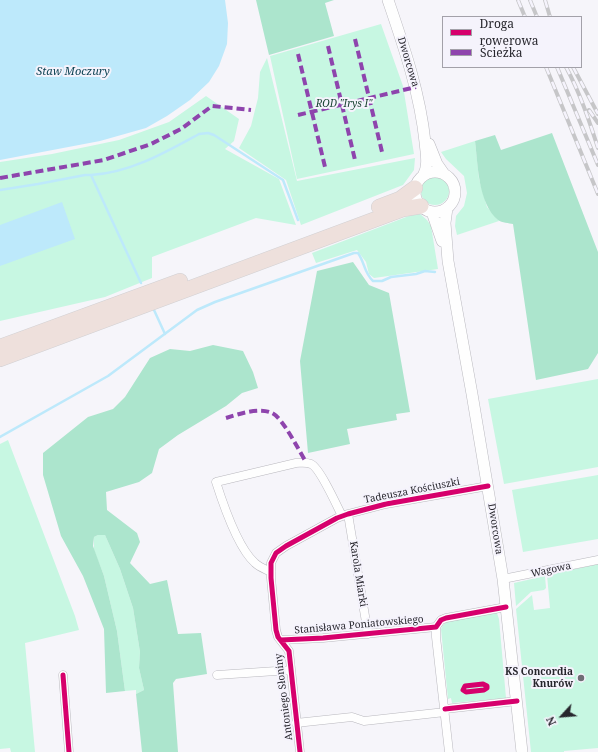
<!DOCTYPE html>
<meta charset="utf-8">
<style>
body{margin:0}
#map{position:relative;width:598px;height:752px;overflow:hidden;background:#f6f5fa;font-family:"Noto Serif",serif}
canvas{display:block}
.legend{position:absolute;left:442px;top:16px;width:140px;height:52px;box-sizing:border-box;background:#f5f3fc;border:1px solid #a3a1a9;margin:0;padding:5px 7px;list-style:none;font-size:12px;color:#27262d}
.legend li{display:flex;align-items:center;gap:8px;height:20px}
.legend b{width:20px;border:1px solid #a3a1a9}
.north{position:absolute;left:542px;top:696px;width:40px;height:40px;-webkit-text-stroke:3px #f5f3fc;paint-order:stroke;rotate:244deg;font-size:11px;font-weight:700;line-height:16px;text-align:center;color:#27262d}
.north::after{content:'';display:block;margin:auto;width:14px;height:18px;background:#27262d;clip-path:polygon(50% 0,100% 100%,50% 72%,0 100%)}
</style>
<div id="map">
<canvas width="598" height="752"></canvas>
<ul class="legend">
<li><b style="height:5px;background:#d6006c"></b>Droga rowerowa</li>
<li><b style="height:5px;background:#8e44ad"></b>Ścieżka</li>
</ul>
<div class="north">N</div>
</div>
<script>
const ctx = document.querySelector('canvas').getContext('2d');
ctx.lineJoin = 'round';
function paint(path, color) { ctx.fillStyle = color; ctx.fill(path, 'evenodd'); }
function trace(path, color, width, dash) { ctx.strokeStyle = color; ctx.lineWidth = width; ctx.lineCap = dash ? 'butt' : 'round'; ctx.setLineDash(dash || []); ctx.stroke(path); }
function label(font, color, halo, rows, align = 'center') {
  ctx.font = font + ' "Noto Serif",serif'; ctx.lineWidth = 4; ctx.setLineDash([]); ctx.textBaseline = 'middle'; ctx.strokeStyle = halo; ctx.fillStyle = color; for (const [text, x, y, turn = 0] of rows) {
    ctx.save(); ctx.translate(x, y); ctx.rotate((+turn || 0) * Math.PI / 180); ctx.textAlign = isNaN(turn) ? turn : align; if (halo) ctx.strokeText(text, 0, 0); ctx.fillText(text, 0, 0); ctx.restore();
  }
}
const green = new Path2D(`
 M381,24L403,86L414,154L297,179L270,56Z
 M267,58L297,181L415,158L414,170L403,185L301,225L286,180L239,148L251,126L258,98L260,72Z
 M206,96L239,119L234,141L225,149L279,179L296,225L256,218L152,257V278L105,297L0,321V162L52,154L119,140L169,122Z
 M475,141L479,179L487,207L499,221L457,235L455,226L456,216L464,206L467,193L464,176L446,159L441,152Z
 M421 191a14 14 0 1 1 28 0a14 14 0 1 1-28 0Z
 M419,213L427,220L431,226L438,269L374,278L369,274L366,262L357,250L316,263L312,253L414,214Z
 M598,379V467L504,484L488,399Z
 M8,440L75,616L79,630L25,643L35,752H11L10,748L0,749V444Z
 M598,475V539L523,552L512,490Z
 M98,535H105L120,569L133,608L140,652L139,668L144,690L136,694V690L125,691L117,631L104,576L94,550V537Z
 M598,564V748L564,751V752H531L516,609L532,595L534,610L550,608L547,575Z
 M545,576L546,588L544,590L531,592L516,606L514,583Z
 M497,613L499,619L506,698L452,703L451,698L448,699L441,629L443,625L448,621Z`);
const forest = new Path2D(`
 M256,0H334L325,3L334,36L269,55Z
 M552,133L598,252V353L588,369L536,380L513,224C509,223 502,223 498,220C478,203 478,165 475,141L495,135L501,150Z
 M353,262L369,285L389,293L410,412L396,414L397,420L347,429L350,444L308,453L300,361L317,271Z
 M213,345L243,351L253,372L258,388L242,393L226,406L178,435L159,449L152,473L139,482L106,492L107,510L137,533L140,542L130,563L150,584L167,580L178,634L201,633L207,674L176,679L173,683L178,752H142L136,694L144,690L139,668L140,652L133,608L120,569L105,535H98L94,537L93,546L104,576L117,631L125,691L106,693L104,629L83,576L61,536L43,475V453L88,417L113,409L125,397L150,358L170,349L190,351Z`);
const water = new Path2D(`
 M0,0H225L228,23L227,44L219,66L209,82L190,100L167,116L146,128L100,141L0,160Z
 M62,202L75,239L0,266V225Z`);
const stream = new Path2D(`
 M91,175C130,173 166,152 199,134L208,133L214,135L283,180L298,220
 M0,190L38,184L85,175H91L141,283
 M154,310L165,334
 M0,437L108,376L197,310L215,302L354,253H358C365,263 364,273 373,281H382L391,277L416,274L425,271L435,272`);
const street = new Path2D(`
 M348,514L368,634
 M271,572C265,569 259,567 255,563C238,548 223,504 216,482L296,463C301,463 306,462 311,464C320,468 337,506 342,516
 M503,579L598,560
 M436,627V637L449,752
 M281,640L323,638L436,627L441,620L446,618L506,607
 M63,675L69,752
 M217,675L291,670
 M445,709L517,701
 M296,723L352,717L364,721L445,712
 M300,752L289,651L278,637L276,630L271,578V563L276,553L286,546L337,518L348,514L386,504L488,486`);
const secondary = new Path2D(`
 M388,0C404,47 420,93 425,142C426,153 429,166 423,176
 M429,144L437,164L444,174
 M415 192a20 20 0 1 1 40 0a20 20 0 1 1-40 0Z
 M447,208L445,223L448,261L472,394L503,579L522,752
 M432,212L442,241`);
const highway = new Path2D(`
 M379,207L400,199L415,188
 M0,347L180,281
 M0,359L403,209L421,206`);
const rail = new Path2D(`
 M518,0L525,17
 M530,0L537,17
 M545,0L550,17
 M546,67L598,194
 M557,67L598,165
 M566,67C580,93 589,120 598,148
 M573,67L598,114
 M589,110L598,123`);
const quiet = new Path2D(`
 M355,39L382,152
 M328,46L355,160
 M298,54L325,167
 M298,115L416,87
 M0,178L104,160L151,144L181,129L212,106L251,110
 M226,418C239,414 259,407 272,413C283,418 299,451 306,462`);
const cycleway = new Path2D(`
 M281,640L323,638L436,627L441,620L446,618L506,607
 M63,675L69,752
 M483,684L487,686V688L484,690L466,692L463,690L465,686Z
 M445,709L517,701
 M300,752L289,651L278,637L276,630L271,578V563L276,553L286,546L337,518L348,514L386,504L488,486`);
const markers = [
 [581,678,4,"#6f6e75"]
];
const streetNames = [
 ["Dworcowa",408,62,73],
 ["Tadeusza Kościuszki",412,491,-11],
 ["Dworcowa",495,529,81],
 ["Wagowa",551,570,-12],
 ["Karola Miarki",358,574,81],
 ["Stanisława Poniatowskiego",359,625,-5],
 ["Antoniego Słoniny",284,697,-97]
];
const parkNames = [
 ["ROD \"Irys I\"",344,104]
];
const poiNames = [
 ["KS Concordia",573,672],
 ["Knurów",573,684]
];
const waterNames = [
 ["Staw Moczury",73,72]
];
paint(green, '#c7f7e2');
paint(forest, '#ace5cd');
paint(water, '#bde9fb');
trace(stream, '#bde9fb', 2.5);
trace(street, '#b9b8be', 9);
trace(secondary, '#b9b8be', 12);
trace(highway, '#d1d0d3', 16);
trace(street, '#fefefe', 8);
trace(secondary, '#fefefe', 11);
trace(highway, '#eee0dc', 15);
trace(rail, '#c6c6c8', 4);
trace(rail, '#f5f3fc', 2.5, [8]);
trace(quiet, '#8e44ad', 4, [8, 4]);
trace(cycleway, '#d6006c', 5);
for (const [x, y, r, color] of markers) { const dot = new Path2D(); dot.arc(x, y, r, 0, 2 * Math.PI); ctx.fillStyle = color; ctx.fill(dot); trace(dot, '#f5f3fc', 1.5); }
label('10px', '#27262d', '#f5f3fc', streetNames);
label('italic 10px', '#15422f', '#f5f3fc', parkNames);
label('bold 10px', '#27262d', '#f5f3fc', poiNames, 'right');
label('italic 11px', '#0f4455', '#f5f3fc', waterNames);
</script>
